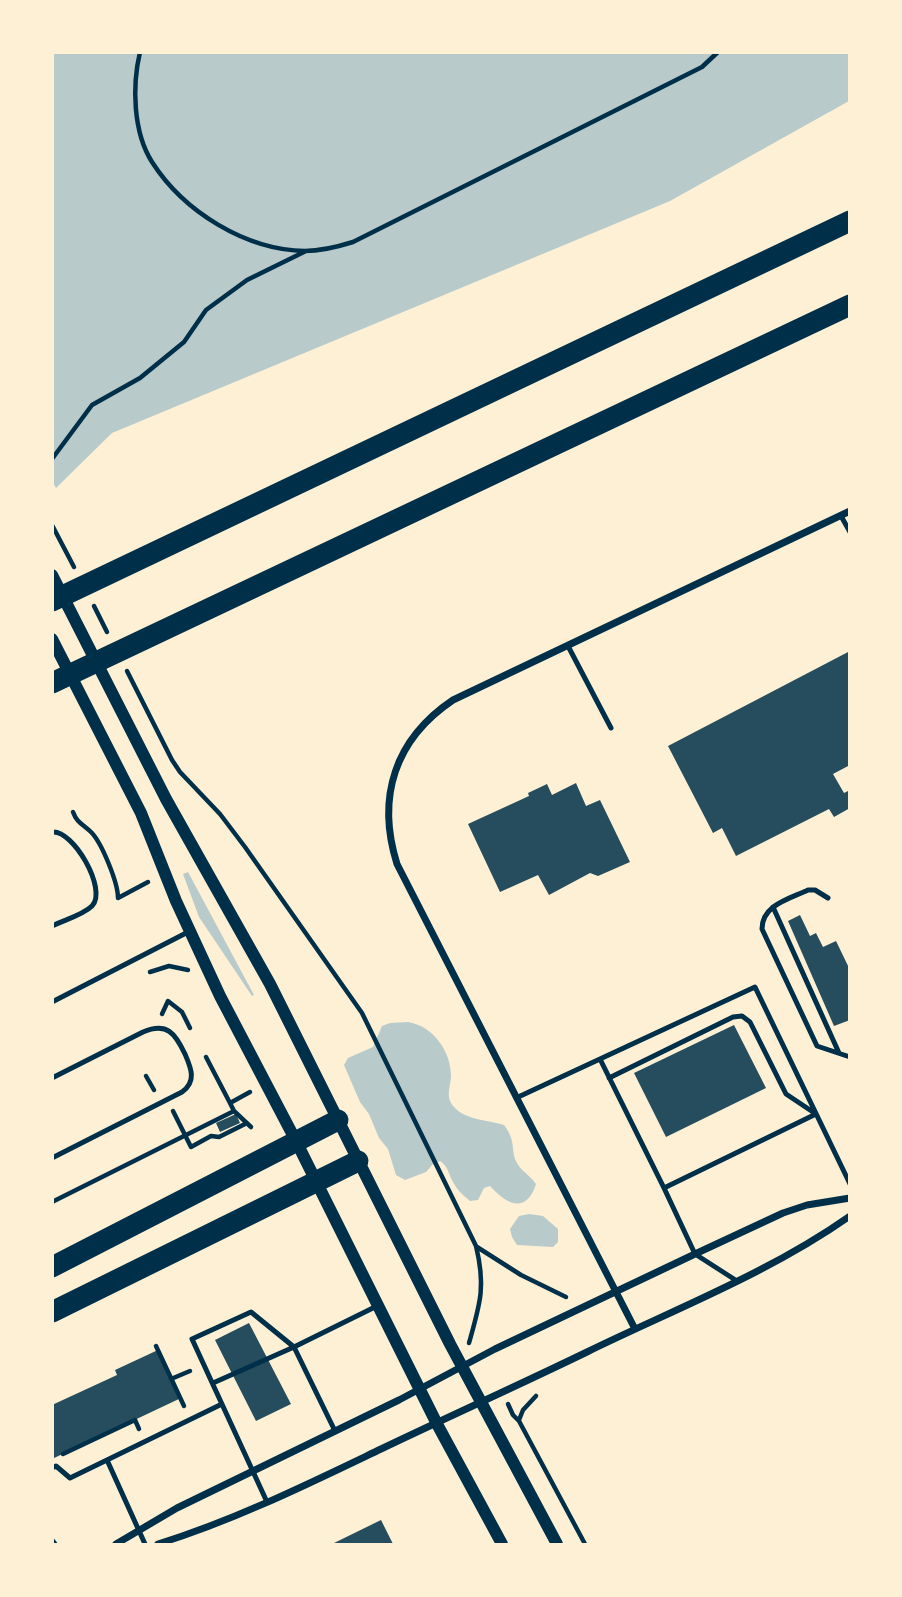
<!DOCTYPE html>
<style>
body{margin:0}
#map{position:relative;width:902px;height:1597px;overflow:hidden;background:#fdf0d5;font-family:"Noto Serif",serif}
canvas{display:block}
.frame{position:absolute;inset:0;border:54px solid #fdf0d5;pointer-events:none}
</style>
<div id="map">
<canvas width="902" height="1597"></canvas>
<div class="frame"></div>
</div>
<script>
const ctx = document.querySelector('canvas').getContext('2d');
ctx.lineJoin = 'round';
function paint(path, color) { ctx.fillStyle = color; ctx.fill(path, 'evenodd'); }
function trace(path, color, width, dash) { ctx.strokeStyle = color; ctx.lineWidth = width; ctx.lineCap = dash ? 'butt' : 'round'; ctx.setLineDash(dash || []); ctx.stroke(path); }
const green = new Path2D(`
 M52,53H849V101L670,201L112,433L56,488L52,481Z
 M188,872L254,995L252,996L199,917L183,874Z
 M408,1022C433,1026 451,1051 451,1076C451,1085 446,1094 451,1103C461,1120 488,1120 504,1125C517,1142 510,1150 517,1163C521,1171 531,1176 536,1184C526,1215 506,1204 490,1186L484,1188L478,1200L470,1201C463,1195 457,1190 453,1182C448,1174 449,1167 440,1161L433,1164L426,1172L405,1180L396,1175L388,1149L379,1138L369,1114L360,1102L344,1065L348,1058L373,1047L382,1026L390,1023Z
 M529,1214L543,1216L558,1229V1242L553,1247L517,1245L512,1237L510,1229L519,1216Z`);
const building = new Path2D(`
 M850,651V765L833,774L844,793L850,790V808L834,817L829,809L736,856L722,828L713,833L668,746Z
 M576,783L586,806L600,800L630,862L598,876L590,873L549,895L538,875L500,892L468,824L529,796L528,793L547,784L552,795Z
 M800,915L810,936L816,933L823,947L836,941L850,970V1020L834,1026L788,921Z
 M734,1025L766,1088L666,1137L634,1073Z
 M236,1114L240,1123L220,1132L216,1123Z
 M249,1323L291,1404L256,1421L215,1340Z
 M158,1350L181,1398L52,1459V1405L117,1375L115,1370Z
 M381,1520L393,1544H332Z`);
const path = new Path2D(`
 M140,52C132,86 133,132 152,162C184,212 246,250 305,251C322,251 337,247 353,242L702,67L718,52
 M52,459L92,405L140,378L184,342L206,310L247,280L306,251
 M52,525L74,567
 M94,606L107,632
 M127,671L172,760L180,772L220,814L245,847L362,1013L476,1246C486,1287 480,1304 469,1343
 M73,812C77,823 83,824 91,832C102,843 118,883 118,898L148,882
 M150,972L169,966L188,970
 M162,1014L168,1001L182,1012L190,1028
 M206,1057L230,1103L250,1092
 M146,1076L154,1090
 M173,1111L191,1147L211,1136L219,1137L245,1124
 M234,1111L251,1127
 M52,1202L234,1111L230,1103
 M477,1247L521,1275L566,1297
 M156,1346L184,1406
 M171,1379L190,1371
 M508,1404L513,1415L519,1421L585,1544
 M519,1420L523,1410L536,1396
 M63,1454L135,1420L139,1429`);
const service = new Path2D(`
 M841,516L850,532
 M568,646L611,728
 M52,832C73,829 108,890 92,906C83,915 64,920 52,926
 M828,898L815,890H808C789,899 762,905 762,929L817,1046L850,1057
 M773,907L839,1053
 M52,1002L190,931
 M600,1059L664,1188L816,1114
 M52,1078L143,1032C167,1022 175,1033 185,1054C191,1068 197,1081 182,1092L52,1158
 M609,1078L733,1017L742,1016L750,1022L786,1094L813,1112
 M516,1098L755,987L850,1184
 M664,1188L695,1254L737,1281
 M213,1383L294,1347L251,1312L192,1339L267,1502
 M335,1431L294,1347L377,1306
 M52,1468L56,1466L70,1478L107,1460
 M52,1540L55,1544
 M145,1544L107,1460L222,1404`);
const minor = new Path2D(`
 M635,1329L397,864C376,797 395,739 453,700L850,511
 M116,1544L177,1508L399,1400L495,1349L695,1254L783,1213L807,1205L850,1198
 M158,1544C235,1520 308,1484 381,1449C450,1416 519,1385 587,1352C675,1309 769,1273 850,1216`);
const tertiary = new Path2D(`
 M52,575L166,799L270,984L450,1344L557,1544
 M52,639L141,813L176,901L220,996L296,1141L437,1424L502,1544`);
const motorway = new Path2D(`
 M52,601L850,221
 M52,683L850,305
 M52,1267L338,1120
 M52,1312L358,1161`);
paint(green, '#b9caca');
paint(building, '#264d5e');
trace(path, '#003049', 4.5);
trace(service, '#003049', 5);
trace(minor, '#003049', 7);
trace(tertiary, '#003049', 12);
trace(motorway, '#003049', 21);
</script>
